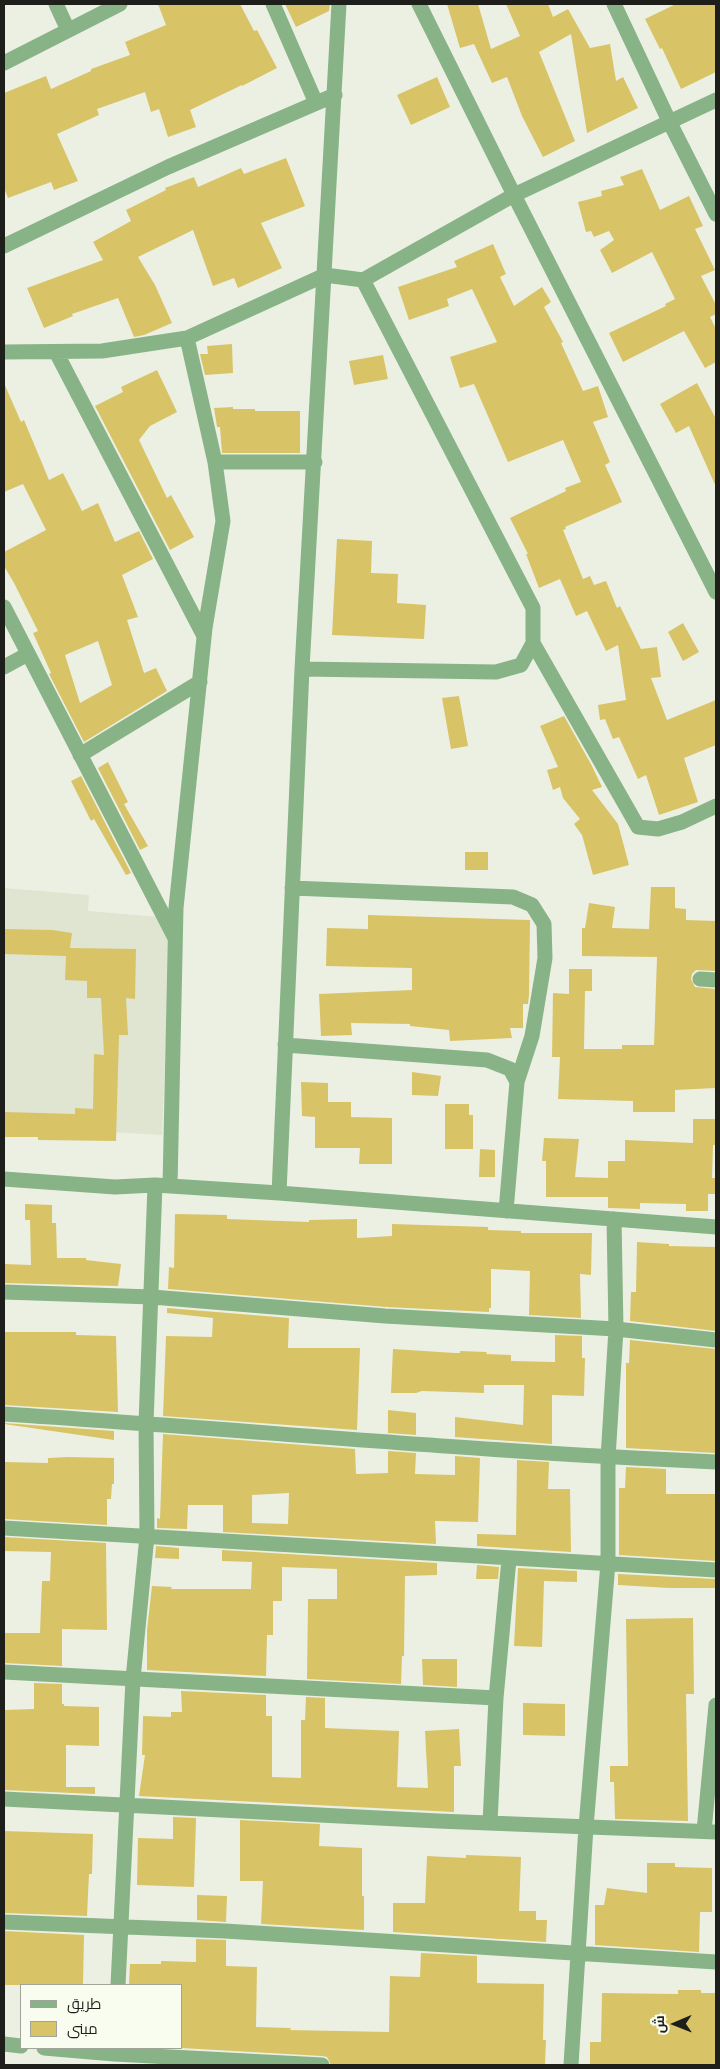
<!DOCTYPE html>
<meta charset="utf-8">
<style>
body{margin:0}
#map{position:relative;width:720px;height:2069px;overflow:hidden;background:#ecf0e3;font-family:"Sofia Sans Condensed",Cairo,sans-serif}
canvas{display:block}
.frame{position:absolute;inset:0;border:5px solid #1e1f1b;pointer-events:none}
.legend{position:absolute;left:20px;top:1984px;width:162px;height:65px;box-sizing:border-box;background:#f9fdf0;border:1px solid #a1a49b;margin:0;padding:6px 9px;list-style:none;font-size:15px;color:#1e1f1b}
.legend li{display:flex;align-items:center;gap:10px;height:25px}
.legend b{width:25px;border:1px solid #a1a49b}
.north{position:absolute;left:650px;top:1999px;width:50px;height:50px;-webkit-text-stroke:4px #f9fdf0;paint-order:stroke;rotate:269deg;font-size:14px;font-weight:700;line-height:20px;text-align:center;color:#1e1f1b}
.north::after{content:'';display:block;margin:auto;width:18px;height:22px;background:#1e1f1b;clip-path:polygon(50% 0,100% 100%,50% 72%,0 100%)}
</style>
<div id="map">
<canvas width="720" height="2069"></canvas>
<div class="frame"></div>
<ul class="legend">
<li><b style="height:6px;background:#87b387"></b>طريق</li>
<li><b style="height:14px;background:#d9c367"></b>مبنى</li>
</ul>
<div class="north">ش</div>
</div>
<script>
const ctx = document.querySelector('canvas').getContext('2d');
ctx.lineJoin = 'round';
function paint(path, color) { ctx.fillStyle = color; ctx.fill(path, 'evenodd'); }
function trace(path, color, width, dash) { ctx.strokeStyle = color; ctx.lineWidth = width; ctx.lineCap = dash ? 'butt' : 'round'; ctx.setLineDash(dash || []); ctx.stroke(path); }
const built = new Path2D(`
 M4,888L89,895L88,911L171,918L162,1135L4,1126Z`);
const building = new Path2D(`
 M158,4H240L254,31L257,30L277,68L242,86V85L190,110L196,127L168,137L159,109L151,112L145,92L97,109L99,115L57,134L78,181L54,190L51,182L8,198L4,188V93L46,76L51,89L91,71V69L130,55L125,42L166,25Z
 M285,4H330L329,11L296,27Z
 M447,4H478L491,49L520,36L506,4H548L553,17L568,9L590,48L610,44L616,81L623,77L638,108L587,133L571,34L539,52L575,141L543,157L522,116L507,77L492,83L474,44L460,48Z
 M676,4H716V72L681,89L662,48L660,49L645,19Z
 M437,77L450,107L411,125L397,95Z
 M286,158L305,206L261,223L282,268L238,288L234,278L213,286L193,230L138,257L155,285L172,323L144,335L134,337L118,298L72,314L73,316L44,328L27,288L103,260L93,242L131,221L126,210L166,190L165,188L194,177L198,187L241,168L244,174Z
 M642,169L660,210L689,196L703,226L695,229L715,270L701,276L716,305V314L710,317L716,329V362L705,368L684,331L623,362L609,333L666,306L665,304L675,299L652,252L612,273L600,250L614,240L609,231L594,237L591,231L586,232L578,202L602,196L601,191L624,185L620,177Z
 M493,244L506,274L500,277L514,306L542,287L551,302L544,307L563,342L561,343L583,391L598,386L608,417L593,422L610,462L605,465L622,502L565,527L566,529L563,530L583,579L590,576L594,585L606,581L617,608L620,606L641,649L657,647L661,677L651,678L667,720L716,700V745L684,758L698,802L659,815L646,775L638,779L619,737L613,739L605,719L600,720L598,705L626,700L618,645L606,651L587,611L576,616L560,579L539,588L526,554H528L510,518L566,491L565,488L581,482L563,440L508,462L474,384L460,388L450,357L497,342L472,289L447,299L449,306L409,320L398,287L457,267L454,261Z
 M232,344L233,373L205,375L200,354H208L207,346Z
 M383,355L388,379L354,385L349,361Z
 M157,370L177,412L150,426L139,440L167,498L171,495L194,537L170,550L95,406L123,392L121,387Z
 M4,383L21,422L24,420L49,480L63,473L82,511L98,503L115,542L139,531L153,559L122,575L138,617L127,620L144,673L156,668L167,691L84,742L49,674L51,673L33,633L38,631L14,583L4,566V552L46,530L23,484L4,492ZM98,641L112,685L80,703L65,655Z
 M697,383L716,419V487L689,426L676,433L660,404Z
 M233,407V409H255V411H300V453H222L220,427H217L214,408Z
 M337,539L372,541L371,573L398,574L397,603L426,605L424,639L332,635Z
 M683,623L699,652L683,661L668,632Z
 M459,696L468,746L451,749L442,698Z
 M564,716L592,766L602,787L592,790L618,824L629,865L593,875L582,835L574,824L580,819L563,798L560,787L553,790L547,770L558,767L540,726Z
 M108,762L128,802L124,804L148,846L140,850L98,768Z
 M81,776L131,873L126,875L94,819L91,821L71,781Z
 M465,852H488V870H465Z
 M651,887H675V908L686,909V920L716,921V971L696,970L692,974L691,979L695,987L716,989V1088L675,1090V1112H633V1101L558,1099L560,1057H552L553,993L569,994V969H592V991H585L584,1049H622V1045H654L657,957L582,956V928H585L589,903L615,907L612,928L649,929Z
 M368,915L530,920L529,995L528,1004H523V1028H510L512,1038L450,1041L449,1030L410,1026V1024L351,1023L352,1035L321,1036L319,994L412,990V968L326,966L327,928L368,929Z
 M4,929L53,930L72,933L70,948L136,949L135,999L126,998L128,1035H119L116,1141L38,1140V1137H4V1112L75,1114V1108L93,1109L94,1054L104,1055L101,998H87V981L65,980L66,956L4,954Z
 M412,1072L441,1076L438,1096L412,1095Z
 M301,1082L328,1083V1102H351V1117L392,1118V1164H359L360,1148H315V1117L302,1116Z
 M445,1104H469V1115H473V1149H445Z
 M693,1119H716V1145H713L712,1178H716V1194H708V1211H686V1204L640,1203V1209L608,1208V1197H546V1161H542L544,1138L579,1139L575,1177L608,1178V1161H625V1140L693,1143Z
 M480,1149L495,1150V1177H479Z
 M25,1204L52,1205V1223H56L57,1258H86V1260L121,1264L118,1286L4,1283V1264L31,1265L30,1220H25Z
 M175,1214L227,1215V1219L309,1222V1220L357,1219V1238L392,1236V1224L488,1227V1230L521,1231V1233H592L591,1275L580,1274L581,1318L529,1315L530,1271L491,1269V1308H489V1312L386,1307L168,1289L169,1267L174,1268Z
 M637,1242L669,1244V1246L716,1247V1331L630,1321L631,1292H636Z
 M167,1308L289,1318L288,1348H360L357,1430L163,1416L166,1336L212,1337L213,1318L167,1313Z
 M4,1332H76V1335L116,1336L118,1412L4,1405Z
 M555,1335L582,1336V1358H585L584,1396L552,1395V1444L455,1437V1417L523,1425L524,1385H484V1393L422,1391L416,1393H391L393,1349L455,1353H460V1351L487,1352L486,1354L511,1355V1361L555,1362Z
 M630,1340L716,1349V1453L626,1448V1363H629Z
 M388,1410L416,1413V1435L388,1433Z
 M4,1423L114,1431V1440L4,1424Z
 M163,1434L355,1449L356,1474L388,1473V1451L416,1453L415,1474L455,1475V1456L480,1458L478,1522L435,1521L436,1544L223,1532V1505H188L187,1529L157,1528V1518L160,1519ZM289,1493L288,1524L252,1523V1495Z
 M68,1457L114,1458V1484H112L111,1499H107V1525L4,1519V1462L48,1463V1458Z
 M517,1460L549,1462L548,1489H570L571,1552L477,1546V1534L516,1535Z
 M626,1467L666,1469V1494H716V1561L619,1555V1488H625Z
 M4,1537L106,1543L107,1630L62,1629V1666L4,1663V1633H40L42,1581H50L51,1552L4,1551Z
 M156,1546L179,1548V1559L155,1558Z
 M222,1550L437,1563V1575L405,1576L404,1656H402L401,1684L307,1679L308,1599H337V1569L282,1567V1601H273V1635H267L266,1676L147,1670V1630L152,1586L172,1587L171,1589H251L252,1562L222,1561Z
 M477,1565L499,1567L498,1579H476Z
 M518,1568L577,1571V1582L544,1581L542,1647L514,1646Z
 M618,1574L716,1579V1588H669L618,1585Z
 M693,1618L694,1694H686L688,1821L615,1819L614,1782H610V1766H628L626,1619Z
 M422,1659H457V1687L423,1685Z
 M34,1683L62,1684V1704H64V1706L99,1707V1746L66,1745V1787H95V1794L4,1790V1710L34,1709Z
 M181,1691L266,1695V1716H272V1777L301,1778V1720H305L306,1697L325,1698V1728L399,1731L397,1787L428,1788L425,1731L459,1729L461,1766H454V1812L139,1796L145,1755H142L143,1716L171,1717V1712H182Z
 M523,1703L565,1704V1736L523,1735Z
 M173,1817L196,1818L194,1887L137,1885L138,1838L173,1839Z
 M240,1820L320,1824L319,1846L362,1848V1896H364V1930L261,1924L263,1881H240Z
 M4,1831L93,1834L92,1874H89L87,1916L4,1913Z
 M466,1855L521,1857L519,1911H536V1920H547L546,1942L393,1932V1903H425L427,1856L466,1858Z
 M647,1863H675V1867L712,1868V1912H700L699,1952L595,1945V1905H604L607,1888L647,1893Z
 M197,1895L227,1896L226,1922L197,1920Z
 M4,1931L84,1935L83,1985H4Z
 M196,1939L226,1940V1966L257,1967L256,2027L291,2028L290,2030L389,2032L390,1976L420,1977L421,1953L477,1956V1983L544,1984L543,2040H546L545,2065H331L327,2057L322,2056L181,2048V1985H129L130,1964H161V1961L196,1962Z
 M678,1990H701V1993H716V2065H590V2042H601L602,1993L678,1994Z`);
const minor = new Path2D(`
 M56,4L68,30
 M273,4L316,103
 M419,4L514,195L716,592
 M614,4L670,123L716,214
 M4,63L120,4
 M4,246L168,167L335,95
 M4,352L102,351L187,338L325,275L363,280L514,195L716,100
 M56,352L204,636
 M215,462H315
 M4,607L175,938
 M533,643L638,827L658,829L682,822L716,806
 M4,667L28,654
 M302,669L496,672L521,665L533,643V608L363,280
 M80,755L200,682
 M292,888L513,897L532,905L544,924L545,958L532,1036L517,1082
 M700,979L716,980
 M285,1045L487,1060L510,1069L517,1082L506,1211
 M4,1179L115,1187L155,1185L279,1193L716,1227
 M170,1186L176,908L205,628L223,521L215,462L187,338
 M279,1193L302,669L339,4
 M4,1292L152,1297L385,1316L616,1329L716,1340
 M4,1414C241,1429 478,1452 716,1462
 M4,1528L716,1570
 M4,1672L496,1698
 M4,1799L438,1821L716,1832
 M490,1823L496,1698L509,1559
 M704,1831L716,1705
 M4,1922L225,1931L716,1962
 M118,1985L133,1679L147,1536L146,1423L155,1185
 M4,2044L21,2046
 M44,2048L114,2054L322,2065
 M571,2065L586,1827L608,1563V1458L616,1329L614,1219`);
paint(built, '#dfe5d1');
paint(building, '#d9c367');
trace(minor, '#87b387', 15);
</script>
